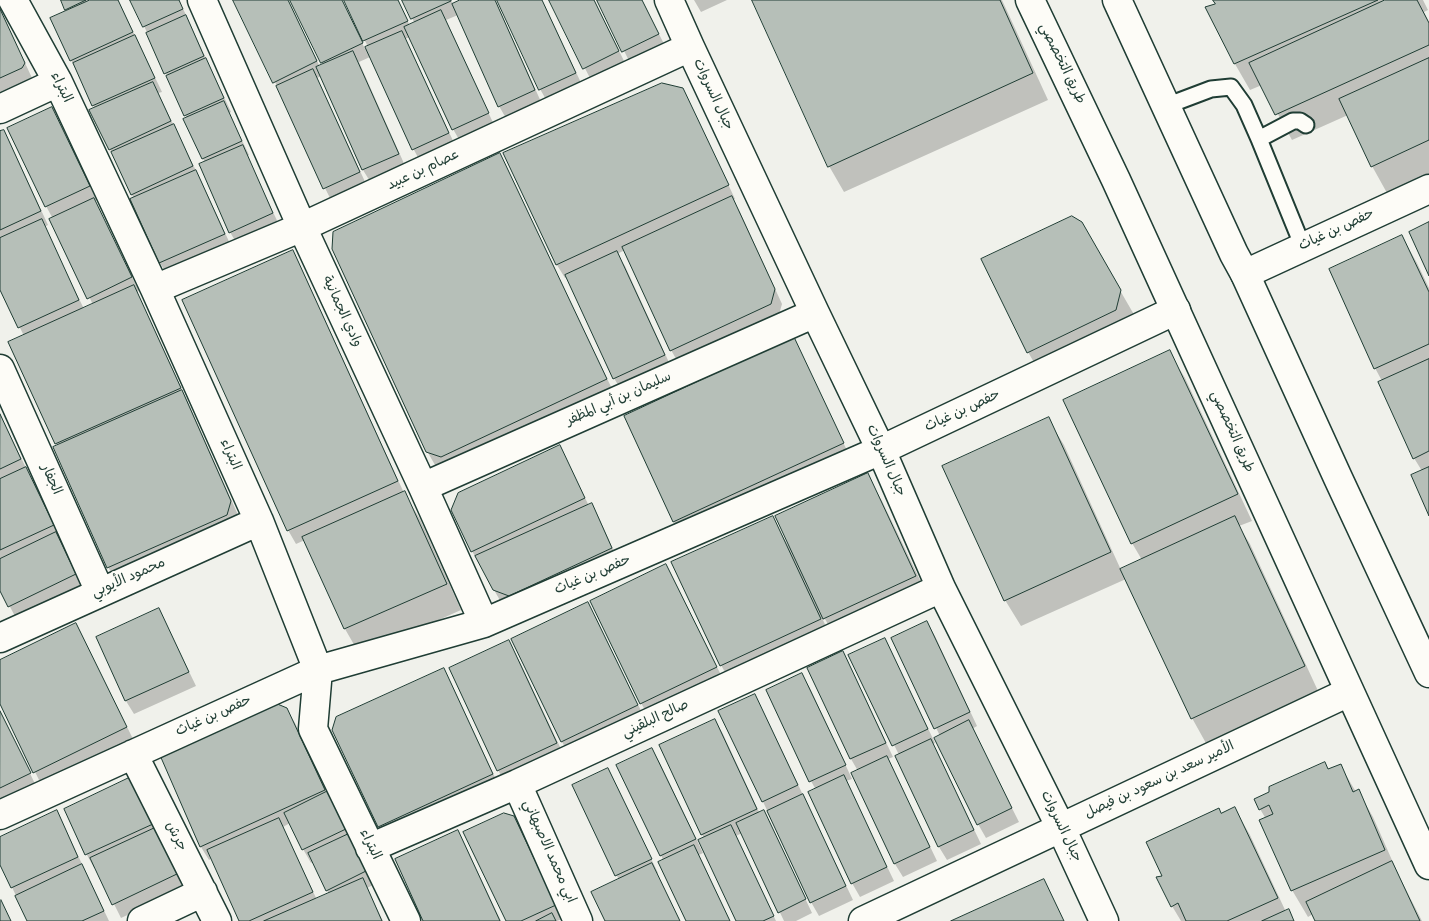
<!DOCTYPE html>
<meta charset="utf-8">
<style>
body{margin:0}
canvas{display:block;background:#f0f1eb}
</style>
<canvas width="1429" height="921"></canvas>
<script>
const ctx = document.querySelector('canvas').getContext('2d');
ctx.lineJoin = 'round';
function paint(path, color) { ctx.fillStyle = color; ctx.fill(path, 'evenodd'); }
function trace(path, color, width, dash) { ctx.strokeStyle = color; ctx.lineWidth = width; ctx.lineCap = dash ? 'butt' : 'round'; ctx.setLineDash(dash || []); ctx.stroke(path); }
function label(font, color, halo, rows, align = 'center') {
  ctx.font = font + ' "Gochi Hand","Playpen Sans Arabic",sans-serif'; ctx.lineWidth = 4; ctx.setLineDash([]); ctx.textBaseline = 'middle'; ctx.strokeStyle = halo; ctx.fillStyle = color; for (const [text, x, y, turn = 0] of rows) {
    ctx.save(); ctx.translate(x, y); ctx.rotate((+turn || 0) * Math.PI / 180); ctx.textAlign = isNaN(turn) ? turn : align; if (halo) ctx.strokeText(text, 0, 0); ctx.fillText(text, 0, 0); ctx.restore();
  }
}
const shadow = new Path2D(`
 M62,0H118L162,92L158,93L203,185L232,248L168,276L160,263L132,200L134,199L110,149L95,109L71,60L68,12Z
 M132,0H179L231,112L229,113L249,155L247,156L280,227L238,246L230,232L205,163L185,120L187,119Z
 M234,0H288L320,67L323,65L291,0H342L365,49L368,47L345,0H398L410,26L415,24L403,0H451L453,4L460,0H495L542,104L507,120L499,106L458,15L446,20L495,127L461,143L453,129L410,37L405,39L456,147L421,163L414,150L370,57L359,62L406,168L371,183L363,170L322,76L317,78L367,186L332,202L325,188L281,94Z
 M498,0H542L583,87L548,103L540,89Z
 M550,0H594L626,65L592,82Z
 M599,0H642L666,48L631,65Z
 M694,0H727L701,12Z
 M753,0H1002L1048,100L844,192L829,166Z
 M1215,0H1423L1428,10L1424,12L1429,22V174L1387,193L1372,166L1348,115L1292,140L1262,85L1250,90L1235,64L1206,8L1217,5Z
 M0,9L32,78L29,82L0,95Z
 M682,89L690,103L735,199L733,200L740,212L782,304L778,318L679,364L671,350L625,250L617,254L625,266L672,369L622,392L614,378L568,277L565,278L557,265L505,154Z
 M59,122L97,200L94,201L139,291L137,292L188,402L238,515L234,528L116,581L108,567L58,447L10,342L24,336L0,287V133L3,131L11,145L48,225L44,227L84,309L93,305L53,219L46,206Z
 M507,169L614,393L450,471L435,465L427,451Z
 M1081,223L1136,318L1043,378L1028,352Z
 M1402,237L1417,263L1429,288V512L1422,471L1414,458L1382,381L1375,368Z
 M293,252L300,265L404,493L420,519L461,610L360,655L345,629L305,540L296,544L288,530Z
 M801,352L850,457L682,535L674,522L625,417Z
 M1169,352L1185,378L1252,521L1239,526L1250,544L1319,693L1207,745L1192,718L1126,579L1021,626L1005,600L1048,419L1064,445L1121,570L1142,560L1132,543Z
 M0,414L26,468L34,482L60,539L59,540L83,588L17,620L0,588Z
 M567,461L589,506L592,504L599,518L619,562L502,604L472,551Z
 M867,475L882,501L931,603L840,645L825,619L823,620L835,646L736,692L721,665L772,517L788,545Z
 M673,579L724,681L649,717L641,703Z
 M588,604L596,618L645,719L570,755L562,742L513,640Z
 M158,610L166,624L196,686L134,714L126,701L97,638Z
 M927,622L935,636L977,726L972,729L1019,822L986,838L978,824L940,736L893,638Z
 M76,624L134,741L42,786L0,701V662Z
 M884,639L892,653L935,743L933,744L981,844L947,860L939,847L897,756L899,755L850,655Z
 M508,642L520,662L568,764L510,791L498,770Z
 M842,653L850,666L893,757L888,759L937,861L903,877L895,864L853,773L858,771L851,759L808,669Z
 M802,675L810,688L852,779L846,781L894,881L860,897L852,883L816,790L811,781Z
 M451,683L500,788L387,840L379,827Z
 M286,709L295,723L327,794L379,882L367,888L383,921H241L212,858L209,860L201,847ZM290,823L303,849L311,863L313,862L329,894L317,900L283,827Z
 M762,709L853,900L819,916L811,902L720,712Z
 M0,711L37,788L0,806Z
 M715,720L723,734L760,814L771,826L812,913L796,921H784L742,833L736,836L776,921H737L702,834Z
 M652,749L660,763L703,853L699,855L730,921H687L661,855Z
 M1340,765L1356,792L1358,791L1373,817L1399,876L1422,921H1316L1313,914L1308,917L1292,890L1266,819L1260,809L1328,771Z
 M608,770L615,783L658,873L657,874L680,921H606L619,880L574,785Z
 M138,792L155,829L186,888L121,918L96,868H94L87,855L65,809Z
 M1234,808L1250,835L1286,912L1288,910L1294,921H1181L1172,906L1164,876L1221,814Z
 M56,812L64,826L109,921H28L0,862V838Z
 M521,831L562,919L557,921H507Z
 M457,832L465,845L501,921H424Z`);
const building = new Path2D(`
 M61,0H86L65,10Z
 M90,0H118L133,32L70,61L50,18Z
 M130,0H179L183,9L143,27Z
 M233,0H288L317,61L273,83Z
 M290,0H342L363,43L321,63Z
 M344,0H398L408,21L363,41Z
 M402,0H451V1L411,19Z
 M460,0H495L535,90L498,107L452,4Z
 M497,0H542L576,73L539,90Z
 M549,0H594L619,51L583,69Z
 M597,0H642L659,34L622,52Z
 M752,0H1000L1033,73L828,167Z
 M1213,0H1378L1234,64L1205,7L1215,4Z
 M1385,0H1417L1429,23V45L1275,115L1249,63Z
 M0,9L25,63L22,68L0,78Z
 M441,10L489,113L452,130L404,27Z
 M186,15L204,56L164,74L146,33Z
 M402,31L449,133L412,150L365,47Z
 M135,35L155,78L92,106L73,63Z
 M353,51L399,154L362,170L316,67Z
 M206,58L224,98L184,116L166,76Z
 M1429,58V140L1371,167L1339,99Z
 M313,69L360,172L323,189L276,86Z
 M153,82L171,121L109,150L89,110Z
 M662,83L683,88L729,185L556,265L503,153Z
 M224,101L242,141L202,159L183,119Z
 M52,107L90,186L45,207L7,128Z
 M174,124L193,166L131,195L111,152Z
 M4,130L41,211L0,230V131Z
 M243,145L273,213L229,233L199,164Z
 M500,153L607,379L441,457L426,452L332,249L333,232Z
 M196,170L225,234L159,263L130,199Z
 M732,196L775,289L771,304L670,351L622,247Z
 M94,198L132,277L87,299L49,219Z
 M1072,216L1082,222L1121,290L1116,310L1027,353L981,259Z
 M42,219L79,300L18,328L0,290V238Z
 M1429,222V276L1409,232Z
 M1402,235L1429,292V344L1374,369L1329,269Z
 M293,250L398,481L287,531L182,300Z
 M617,251L665,355L613,379L565,275Z
 M134,285L181,388L55,444L8,342Z
 M794,337L844,443L673,522L624,416Z
 M1170,350L1238,494L1131,544L1063,400Z
 M1429,359V451L1413,459L1378,382Z
 M182,390L231,501L227,515L107,568L53,447Z
 M0,414L21,459L0,469Z
 M1049,417L1111,552L1004,601L942,466Z
 M560,445L585,498L471,552L451,510L458,493Z
 M26,467L54,525L0,550V479Z
 M1429,467V516L1411,475Z
 M868,473L916,576L823,619L775,516Z
 M405,491L447,584L344,629L302,537Z
 M592,503L612,548L509,596L493,590L475,556Z
 M773,516L821,619L720,666L671,562Z
 M1235,516L1305,666L1191,719L1120,569Z
 M56,532L76,574L8,607L0,591V559Z
 M666,564L717,667L640,704L590,601Z
 M588,602L638,705L561,742L511,639Z
 M159,608L189,672L125,701L96,637Z
 M927,621L970,712L934,729L891,638Z
 M76,623L127,727L33,773L0,704V660Z
 M885,638L928,729L892,746L848,655Z
 M509,640L557,743L497,771L449,668Z
 M843,651L886,743L850,759L807,668Z
 M444,668L493,774L378,827L332,730L336,717Z
 M802,673L846,765L809,782L766,690Z
 M755,694L798,785L762,802L718,711Z
 M275,703L287,708L325,790L200,847L159,753Z
 M0,711L31,773L0,788Z
 M715,719L757,809L701,835L659,745Z
 M969,720L1012,808L977,825L934,738Z
 M931,739L974,830L938,847L895,756Z
 M652,748L696,839L660,856L616,765Z
 M887,756L930,847L894,864L851,773Z
 M1325,762L1328,769L1341,764L1353,792L1359,789L1385,850L1291,891L1259,820L1273,814L1269,805L1259,810L1254,799L1269,792V787Z
 M608,768L652,859L615,876L572,785Z
 M844,775L887,867L851,884L808,792Z
 M131,777L153,824L85,855L64,809Z
 M330,790L348,828L302,850L284,813Z
 M803,794L846,886L810,903L767,811Z
 M1235,807L1278,898L1227,921H1186L1178,903L1171,907L1156,877L1162,876L1146,842L1219,808L1221,813Z
 M57,810L78,857L11,888L0,865V837Z
 M764,810L806,899L778,913L736,823Z
 M504,813L514,816L556,905L521,921H506L463,832Z
 M279,818L313,892L249,921H239L207,850Z
 M731,825L774,916L763,921H736L698,840Z
 M157,827L179,873L112,905L90,858Z
 M458,830L500,921H423L395,859Z
 M355,831L372,868L326,891L308,853Z
 M694,845L730,921H686L658,862Z
 M1392,861L1420,921H1315L1306,902Z
 M652,863L680,921H605L591,892Z
 M82,864L104,911L82,921H27L15,896Z
 M363,878L382,921H264Z
 M1044,879L1064,921H951Z
 M1,900L11,921H0V901Z
 M1289,909L1294,921H1262Z
 M552,913L556,921H536Z`);
const lane = new Path2D(`
 M1166,106L1211,89L1231,87L1244,105L1259,139L1303,247
 M1259,139L1293,121H1300L1306,125`);
const street = new Path2D(`
 M13,0L58,82L155,289L259,521L318,670L313,729L406,921
 M202,0L302,227L423,487L484,623
 M669,0L690,47L815,313L881,450L941,588L1061,828L1104,921
 M0,109L58,82
 M1245,274L1429,189
 M155,289L302,227L690,47
 M0,369L100,592
 M423,487L815,313
 M0,638L259,521
 M133,754L217,921
 M517,784L578,921
 M0,815L318,670L484,623L881,450L1176,310
 M370,848L517,784L941,588
 M142,921L203,892
 M863,921L1349,692`);
const primary = new Path2D(`
 M1030,0L1116,180L1429,865
 M1117,0L1234,254L1245,274L1338,478L1429,673`);
const streetNames = [
 ["طريق التخصصي",1061,64,64],
 ["البتراء",60,88,64],
 ["جبال السروات",712,95,65],
 ["عصام بن عبيد",424,171,-25],
 ["حفص بن غياث",1337,231,-25],
 ["وادي الجمانية",341,312,65],
 ["سليمان بن أبي المظفر",619,400,-24],
 ["حفص بن غياث",963,412,-25],
 ["طريق التخصصي",1231,432,66],
 ["البتراء",229,455,66],
 ["جبال السروات",885,461,66],
 ["الجفار",50,480,66],
 ["حفص بن غياث",593,576,-23],
 ["محمود الأيوبي",129,579,-24],
 ["حفص بن غياث",214,717,-24],
 ["صالح البلقيني",656,720,-25],
 ["الأمير سعد بن سعود بن فيصل",1160,781,-25],
 ["جبال السروات",1060,827,64],
 ["جرش",175,837,63],
 ["البتراء",369,845,64],
 ["ابي محمد الاصبهاني",548,852,66]
];
paint(shadow, '#0003');
paint(building, '#b6bfb8');
trace(building, '#1f3d34', 1);
trace(lane, '#1f3d34', 19);
trace(street, '#1f3d34', 31);
trace(primary, '#1f3d34', 31);
trace(lane, '#fdfcf7', 15);
trace(street, '#fdfcf7', 28);
trace(primary, '#fdfcf7', 28);
label('14px', '#1f3d34', '#fdfcf7', streetNames);
</script>
